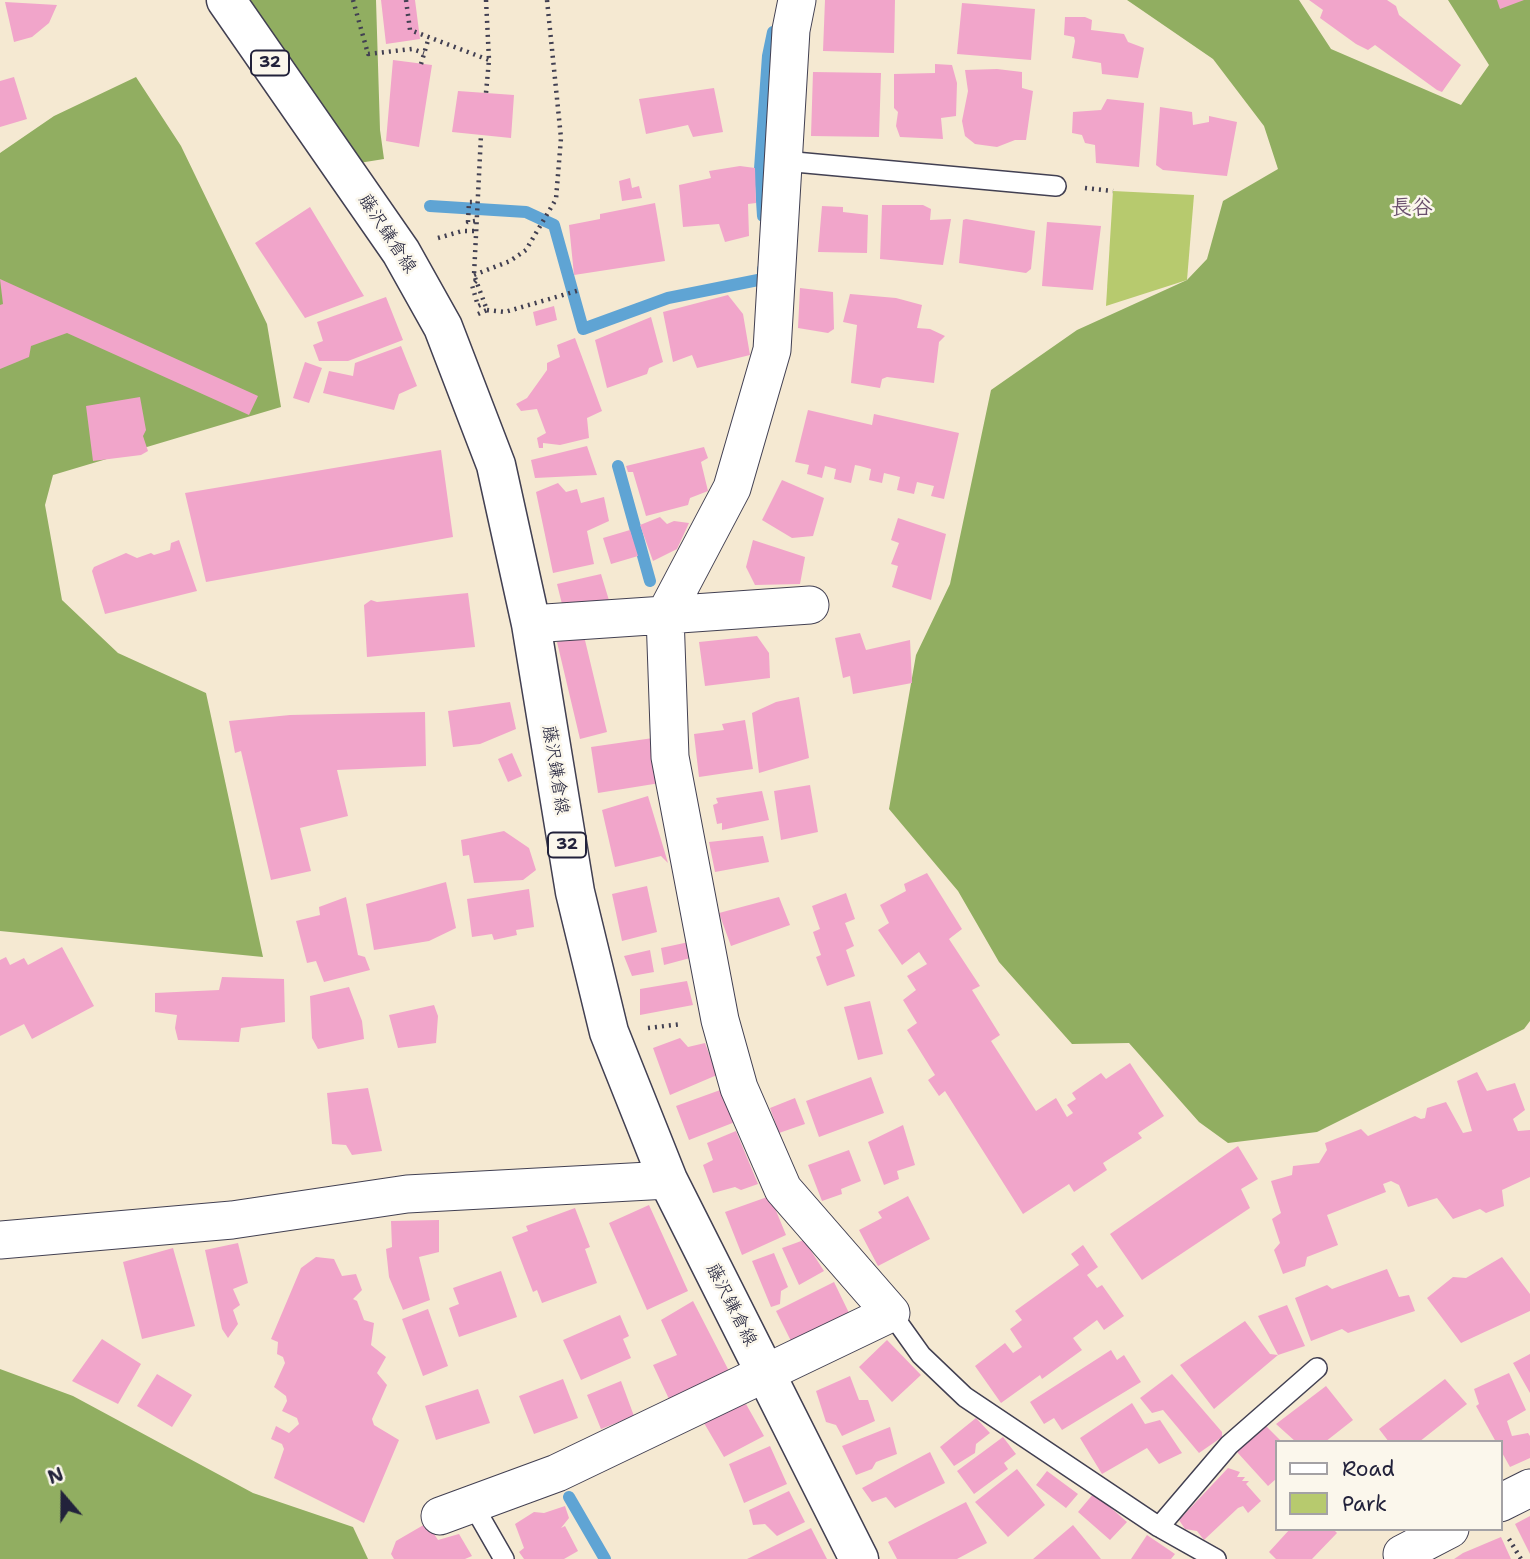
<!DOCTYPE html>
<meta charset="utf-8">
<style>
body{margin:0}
#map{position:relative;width:1530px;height:1559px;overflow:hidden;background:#f5e9d2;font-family:"Shantell Sans",sans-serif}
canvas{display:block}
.legend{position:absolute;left:1275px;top:1440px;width:228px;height:91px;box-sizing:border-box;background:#fbf7ec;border:2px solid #a4a2a5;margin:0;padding:9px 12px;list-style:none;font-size:21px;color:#22223b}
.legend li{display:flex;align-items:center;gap:14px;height:35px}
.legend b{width:35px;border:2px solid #a4a2a5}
.north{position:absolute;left:28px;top:1461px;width:70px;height:70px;-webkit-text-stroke:5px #fbf7ec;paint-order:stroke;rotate:340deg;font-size:19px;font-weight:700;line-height:28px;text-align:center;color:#22223b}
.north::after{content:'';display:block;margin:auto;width:24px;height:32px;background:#22223b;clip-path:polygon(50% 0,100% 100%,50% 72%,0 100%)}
</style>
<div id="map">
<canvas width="1530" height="1559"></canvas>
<ul class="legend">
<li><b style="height:9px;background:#fff"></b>Road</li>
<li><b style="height:19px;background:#b7ca6e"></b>Park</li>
</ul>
<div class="north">N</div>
</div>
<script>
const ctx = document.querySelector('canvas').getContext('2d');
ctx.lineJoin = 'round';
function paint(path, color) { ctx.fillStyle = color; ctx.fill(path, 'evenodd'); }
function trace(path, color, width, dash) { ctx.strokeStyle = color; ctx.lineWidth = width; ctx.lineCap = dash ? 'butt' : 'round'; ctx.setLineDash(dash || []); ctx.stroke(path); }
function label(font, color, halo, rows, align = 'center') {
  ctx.font = font + ' "Shantell Sans","Klee One",sans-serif'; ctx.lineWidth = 5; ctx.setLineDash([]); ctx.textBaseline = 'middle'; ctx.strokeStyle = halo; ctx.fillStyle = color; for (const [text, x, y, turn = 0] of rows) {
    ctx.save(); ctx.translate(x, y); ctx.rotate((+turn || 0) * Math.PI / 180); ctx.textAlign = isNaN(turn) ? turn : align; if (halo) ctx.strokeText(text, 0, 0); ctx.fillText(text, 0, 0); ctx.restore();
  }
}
const green = new Path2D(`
 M1113,191L1194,195L1187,280L1106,306Z`);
const forest = new Path2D(`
 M242,0H376L380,130L384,159L359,163Z
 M1127,0H1299L1331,49L1461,105L1489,65L1448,0H1530V1021L1524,1029L1317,1132L1228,1143L1199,1122L1129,1043L1072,1044L999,962L958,891L889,809L916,655L950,584L991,390L1077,330L1187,280L1207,259L1223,201L1278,169L1264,126L1213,59Z
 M136,77L181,146L267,324L281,407L53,475L45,505L62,600L118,653L206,693L263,957L0,931V153L54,116Z
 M0,1369L73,1396L253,1493L353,1527L368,1559H0Z`);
const stream = new Path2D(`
 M430,206L526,212L554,225L583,329L668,298L763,279V269
 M763,216L760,169L768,56L773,32
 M618,466L650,581
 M569,1497L605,1559`);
const building = new Path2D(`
 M381,0H415L420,39L386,44Z
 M825,0H895L894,53L823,51Z
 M1309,0H1387L1396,6L1399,15L1461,65L1442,92L1437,90L1375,45L1368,50L1356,44L1320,18L1323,10Z
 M1497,0H1524L1500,9Z
 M5,2L57,5L49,23L32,37L14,42Z
 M962,3L1035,9L1031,60L957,54Z
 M1065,17H1085L1092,20L1091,30L1124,34L1128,42L1144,48L1138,78L1102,74L1101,63L1072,58L1075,41L1074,37L1064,35Z
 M393,60L432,65L419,147L386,141Z
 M935,64L952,65L957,83L956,116L941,118L943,139L900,137L896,126L898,112L894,108V74L935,73Z
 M997,69L1022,72V88L1033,91L1026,140H1015L997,147L975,144L965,136L962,121L968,91L965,70Z
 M813,72L881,73L879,137L811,136Z
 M14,77L27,119L0,127V81Z
 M714,88L723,132L693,137L688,125L646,134L639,99Z
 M458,91L514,95L511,138L452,132Z
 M1107,99L1144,103L1139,167L1096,163L1095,145L1085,143L1082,135L1072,133L1073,112L1101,110Z
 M1160,107L1192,112L1193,125L1209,122V116L1237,122L1227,176L1163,170L1156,165Z
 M740,166L755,168L756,203L748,204L749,236L725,242L719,224L683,227L679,185L711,178L709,171Z
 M630,178L632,188L639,186L642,198L622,201L619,181Z
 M655,203L665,261L574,275L569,225L600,219V214Z
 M882,205H923L931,209L930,220L951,219L943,265L880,259Z
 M822,206L843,207V212L868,215L867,253L818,252Z
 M310,207L364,296L305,318L255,243Z
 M966,219L1035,231L1031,269L1026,273L959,263L963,220Z
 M1047,222L1101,226L1093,290L1042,286Z
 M0,279L258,396L249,415L67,333L31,346L29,357L0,369V305L3,304Z
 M800,288L833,292L834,329L828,333L798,328Z
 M850,294L896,298L922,305L917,328L930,329L945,336L939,342L934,383L887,377L882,379L880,388L851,383L857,325L843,322Z
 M728,295L743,314L750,355L697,368L692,355L673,362L663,312Z
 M386,297L403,340L348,361H319L313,345L323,341L317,322Z
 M554,306L557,320L536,326L533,312Z
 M651,317L663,362L649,368L647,374L607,388L595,340Z
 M575,338L602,411L587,418L589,438L560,445L543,443V448H539L537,438L546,433L537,409L521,411L516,404L527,398L547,370V363L560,357L557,345Z
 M401,346L417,386L399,394L394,410L323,393L329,371L353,376L355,363Z
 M305,362L322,368L309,403L293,398Z
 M140,397L146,430L143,436L148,451L141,455L93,461L86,406Z
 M808,410L872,425L874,414L959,433L944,499L931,496L934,486L917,482L914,494L897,490L900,477L884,473L882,483L869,480L871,469L860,466L855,465L851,483L834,479L836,469L825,466L822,478L807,474L809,465L795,462Z
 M587,446L597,475L535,478L531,460Z
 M704,447L708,458L701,462L708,491L690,498L688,505L646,516L633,472H628L626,466Z
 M441,450L453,537L206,582L185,493Z
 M782,480L824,498L813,536L792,538L762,520Z
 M558,483L566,492L577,489L581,503L604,497L609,521L587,531L594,564L553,573L536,492Z
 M660,517L667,524L674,521L689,523L677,549L653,561L640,525Z
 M898,518L946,534L931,600L892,587L898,566L891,564L899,543L891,540Z
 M630,530L638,556L611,564L603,538Z
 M179,540L197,591L105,614L92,571L94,567L126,553L137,558L151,553L154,555L170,550L171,543Z
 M753,540L805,557L800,584L755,585L746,567Z
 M601,574L611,607L562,604L557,584Z
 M468,593L475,647L367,657L364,605L371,600L377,602Z
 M860,633L866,650L910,640L912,683L853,694L850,676L843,678L835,638Z
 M584,636L607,732L580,739L557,642Z
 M757,636L769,653L770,678L705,686L699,642Z
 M799,697L809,758L759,773L752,713L776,702Z
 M510,702L516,729L480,744L453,747L448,711Z
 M425,712L426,766L337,770L348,816L300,828L311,871L271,880L241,751L235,753L229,721L290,715Z
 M745,720L753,769L699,777L694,734L724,730L722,724Z
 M653,738L660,783L598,793L591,747Z
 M512,753L522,776L508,782L498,759Z
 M810,785L818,832L781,840L774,791Z
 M762,791L769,820L722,830V823L717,824L713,805L718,803L716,798Z
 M648,796L668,863L661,856L615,867L602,810Z
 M504,831L529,848L536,870L523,880L474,883L469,855L463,856L461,840Z
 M763,836L769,862L715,872L709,842Z
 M927,873L962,929L949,939L980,986L972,990L1000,1035L991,1041L1036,1111L1056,1098L1067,1117L1073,1113L1067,1105L1076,1099L1072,1093L1101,1073L1106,1079L1130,1063L1164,1116L1138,1133L1142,1138L1103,1163L1107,1170L1074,1192L1069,1184L1023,1214L945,1091L939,1096L928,1080L935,1075L907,1030L917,1023L903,1000L916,990L907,976L927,964L919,952L902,965L878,930L889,923L880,905L906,891L904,884Z
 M446,882L456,928L429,941L374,950L366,904Z
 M647,886L657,932L622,941L612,894Z
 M529,889L534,927L516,930L517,935L494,940L492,934L472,937L467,899Z
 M846,893L855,919L845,923L854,946L846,950L855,976L827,986L816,957L821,955L813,932L820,929L812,906Z
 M346,897L358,955L365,957L370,970L324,982L316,961L307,963L296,921L320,915L319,907Z
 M779,897L790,925L731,946L719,913Z
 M689,942L694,957L664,965L661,948Z
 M62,947L94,1006L32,1039L24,1024L0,1036V960L6,957L10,965L24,958L28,965Z
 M650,950L654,972L632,976L624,956Z
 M222,977L284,979L285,1022L241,1028L239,1042L178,1040L175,1028L177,1015L155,1012V993L219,990Z
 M687,981L693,1005L640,1015V989Z
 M349,987L362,1021L364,1039L318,1049L312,1038L310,996Z
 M870,1001L883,1054L858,1060L844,1007Z
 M434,1005L438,1016L436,1043L398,1048L389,1015Z
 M680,1038L688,1047L705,1043L717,1075L670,1095L653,1048Z
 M1477,1072L1487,1091L1515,1083L1525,1110L1513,1119L1518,1131L1530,1130V1177L1502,1190L1504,1206L1486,1213L1480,1209L1453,1219L1437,1198L1408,1207L1399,1185L1391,1181L1383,1184L1386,1192L1327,1215L1338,1245L1307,1257L1305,1266L1283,1274L1274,1250L1280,1243L1272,1219L1281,1213L1271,1181L1292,1175L1293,1166L1319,1163L1327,1150L1325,1143L1361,1129L1368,1136L1415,1116L1421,1119L1425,1118L1427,1108L1446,1102L1463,1133L1472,1131L1457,1081Z
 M871,1077L884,1113L819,1137L806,1101Z
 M368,1088L382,1151L352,1155L346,1145L332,1144L327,1093Z
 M723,1089L735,1122L689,1140L676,1106Z
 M795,1098L805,1124L779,1133L770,1108Z
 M903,1125L915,1165L897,1171L899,1179L884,1185L868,1142Z
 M736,1131L758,1184L741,1190L735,1187L713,1193L703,1165L713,1160L707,1143Z
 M1238,1146L1258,1179L1241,1189L1250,1208L1142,1280L1110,1234Z
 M849,1150L861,1181L841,1189L842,1194L822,1201L808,1165Z
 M770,1196L786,1235L742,1255L725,1212Z
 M908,1196L930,1239L878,1266L859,1230L882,1218L878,1212Z
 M649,1205L688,1291L647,1310L609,1223Z
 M575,1208L590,1247L585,1249L597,1283L542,1303L537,1290L533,1292L512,1237L528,1231L526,1226Z
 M439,1220V1252L419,1257L430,1300L403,1310L389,1277L386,1249L392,1247L391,1221Z
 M804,1240L824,1271L799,1285L782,1248Z
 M238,1243L248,1283L233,1289L240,1305L233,1310L238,1324L228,1338L222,1329L205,1250Z
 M1083,1245L1098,1267L1087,1275L1097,1288L1102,1285L1124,1316L1104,1330L1097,1320L1073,1338L1082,1350L1042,1379L1040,1375L1001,1403L975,1366L1005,1343L1013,1353L1022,1347L1010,1329L1022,1320L1015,1311L1079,1265L1071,1254Z
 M173,1248L195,1326L142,1339L123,1262Z
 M774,1253L788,1287L781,1291L780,1304L771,1307L752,1261Z
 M316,1257L334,1259L342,1276L356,1274L362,1290L353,1299L357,1301L364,1320L374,1323L371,1345L386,1357L377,1373L387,1385L372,1419L374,1425L399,1440L364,1523L274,1478L284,1449L282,1444L271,1439L276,1426L289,1433L299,1424L297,1418L282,1411L287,1401L286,1396L274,1387L285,1363L283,1357L277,1354L278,1342L271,1339L301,1268Z
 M1502,1257L1530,1294V1311L1461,1343L1427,1298L1453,1277L1466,1278Z
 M1387,1269L1399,1297L1409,1295L1415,1311L1348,1333L1342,1329L1311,1341L1295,1298L1327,1285L1332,1289Z
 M501,1271L517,1317L459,1337L449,1308L459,1304L453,1288Z
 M834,1282L850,1315L794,1347L776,1311Z
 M693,1301L729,1371L669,1399L653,1365L677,1355L661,1320Z
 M1287,1305L1305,1346L1278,1355L1258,1316Z
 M428,1309L448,1366L423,1376L402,1319Z
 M620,1315L629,1336L623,1339L631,1358L581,1380L563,1340Z
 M1245,1321L1270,1354L1278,1355L1214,1409L1180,1365Z
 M102,1339L141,1364L118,1404L72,1381Z
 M887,1340L921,1375L892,1402L859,1367Z
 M1111,1350L1117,1360L1124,1355L1141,1382L1062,1430L1054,1418L1044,1424L1030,1402Z
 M1530,1354V1393L1513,1363Z
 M1509,1373L1526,1410L1507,1421L1512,1436L1528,1433L1530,1436V1458L1510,1467L1500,1449V1442H1496L1476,1406L1479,1404L1474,1389Z
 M157,1374L192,1395L172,1427L137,1406Z
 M1172,1374L1222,1432V1437L1199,1453L1163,1410L1152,1413L1140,1398Z
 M850,1376L859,1400H868L875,1421L842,1436L836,1425L826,1422L816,1391Z
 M563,1379L578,1418L534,1434L519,1396Z
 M1445,1379L1467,1404L1419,1442H1389L1379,1429Z
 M621,1381L634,1416L601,1429L587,1395Z
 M1326,1386L1353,1420L1325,1442H1296L1276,1424Z
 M478,1389L490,1423L436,1440L425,1406Z
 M1132,1403L1145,1424L1160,1420L1182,1453L1159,1464L1147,1448L1102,1474L1080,1438Z
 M746,1404L764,1436L724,1457L704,1423L714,1415Z
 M976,1418L990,1433L976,1444L975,1453L954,1466L940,1447Z
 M1264,1424L1282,1442H1276V1479L1268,1486L1237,1452Z
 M890,1427L897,1454L876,1462L872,1469L856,1475L842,1446Z
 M1003,1437L1016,1454L1004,1463L1008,1469L974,1494L957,1471Z
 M770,1446L787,1484L744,1503L729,1464Z
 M930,1452L945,1483L895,1508L886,1497L872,1502L862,1488Z
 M1228,1468L1240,1472L1237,1477H1245L1242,1481H1249L1246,1484L1261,1501L1248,1513L1243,1506L1238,1508L1204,1540L1197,1531L1185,1529L1179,1520Z
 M1017,1469L1045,1505L1008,1537L975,1502Z
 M1047,1471L1078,1494L1066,1508L1036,1485Z
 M789,1491L805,1522L777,1536L765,1524L753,1525L749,1510Z
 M1094,1493L1127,1522L1110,1540L1078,1512Z
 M966,1502L987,1543L957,1559H897L888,1542Z
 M565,1506L569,1518L561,1528L565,1526L578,1551L564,1559H524L519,1552L524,1548L515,1524L534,1512L544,1513Z
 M1530,1516V1554L1515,1524Z
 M427,1523L438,1540L459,1534L472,1556L465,1559H394L391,1554L396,1541Z
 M1073,1525L1101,1559H1033Z
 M811,1528L827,1559H747Z
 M1290,1529H1333L1337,1533L1312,1559H1276L1269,1552Z
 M1147,1535L1175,1554L1171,1559H1131Z
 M1501,1537L1511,1559H1454L1463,1553Z`);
const path = new Path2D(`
 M353,0L368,54L412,49L424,53
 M406,0L410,30L489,60
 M486,0L489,60L486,93
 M421,64L429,37
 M1085,188L1113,191
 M475,221L468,222L469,202H477
 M438,238L462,231H474
 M474,275L510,261L526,250L556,199L561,138L547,0
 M476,281L472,285L478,306L485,303
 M487,310L505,312L580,290
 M478,314L487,310L474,275L481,135
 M648,1028L682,1024
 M1509,1539L1521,1559`);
const service = new Path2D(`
 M784,161L1056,186
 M891,1313L921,1355L965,1397L1159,1527L1216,1559
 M473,1505L504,1559
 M1159,1527L1229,1445L1317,1368`);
const minor = new Path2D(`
 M531,624L665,615L732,488L772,350L791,30L797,0
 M0,1240L232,1220L407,1194L668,1180
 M1500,1503L1530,1488
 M440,1516L557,1473L891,1313L783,1189L739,1088L720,1020L670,757L665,615L810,605
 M1402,1554L1450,1529`);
const primary = new Path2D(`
 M226,0L401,252L443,327L496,465L531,624L575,892L609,1032L668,1180L859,1559`);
const shields = [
 [270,63,38],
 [567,845,38]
];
const shieldNames = [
 ["32",270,63],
 ["32",567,845]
];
const streetNames = [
 ["藤沢鎌倉線",387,234,57],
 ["藤沢鎌倉線",555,770,81],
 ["藤沢鎌倉線",731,1305,63]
];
const quarterNames = [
 ["長谷",1412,209]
];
paint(green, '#b7ca6e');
paint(forest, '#91ae61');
trace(stream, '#5fa4d4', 12);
paint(building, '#f1a5ca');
trace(service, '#424052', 22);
trace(minor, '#424052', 39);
trace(primary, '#424052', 41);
trace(path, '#424052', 4.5, [2, 5]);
trace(service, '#fff', 19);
trace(minor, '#fff', 37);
trace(primary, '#fff', 38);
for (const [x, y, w] of shields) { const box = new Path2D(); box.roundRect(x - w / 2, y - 12.5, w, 25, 5); ctx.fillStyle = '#fbf7ec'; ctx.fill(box); trace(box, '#22223b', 2); }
label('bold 16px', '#22223b', null, shieldNames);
label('18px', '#22223b', '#fbf7ec', streetNames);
label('bold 21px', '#6a506d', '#fbf7ec', quarterNames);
</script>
